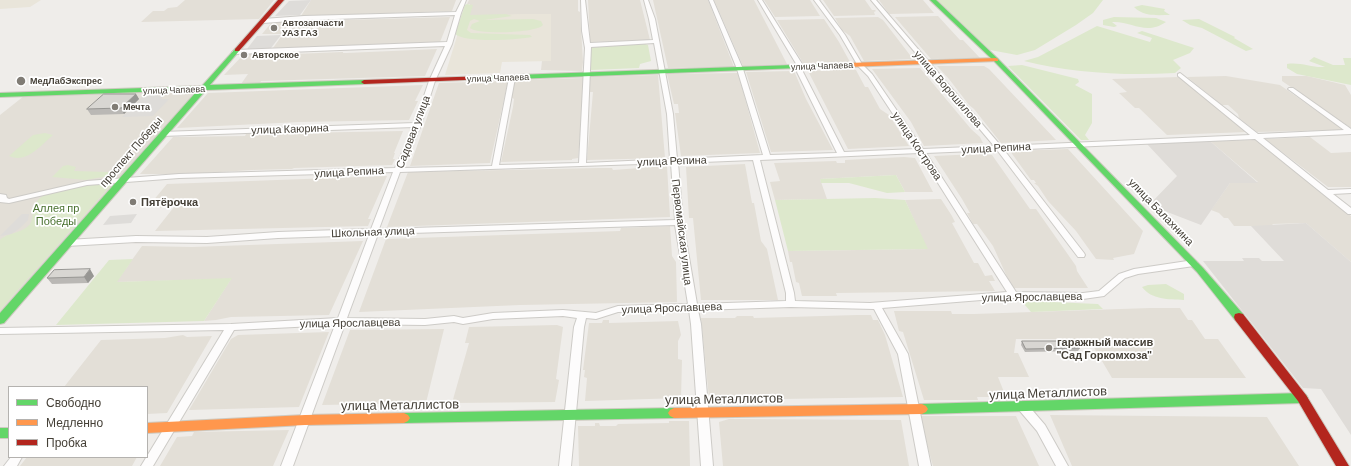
<!DOCTYPE html>
<meta charset="utf-8">
<style>
body{margin:0}
#map{position:relative;width:1351px;height:466px;overflow:hidden;background:#efedea;font-family:Barlow,sans-serif}
canvas{display:block}
.legend{position:absolute;left:8px;top:386px;width:140px;height:72px;box-sizing:border-box;background:#fff;border:1px solid #b4b2af;margin:0;padding:5px 7px;list-style:none;font-size:12px;color:#443f36}
.legend li{display:flex;align-items:center;gap:8px;height:20px}
.legend b{width:20px;border:1px solid #b4b2af}
</style>
<div id="map">
<canvas width="1351" height="466"></canvas>
<ul class="legend">
<li><b style="height:5px;background:#63d668"></b>Свободно</li>
<li><b style="height:5px;background:#ff974d"></b>Медленно</li>
<li><b style="height:5px;background:#b3261e"></b>Пробка</li>
</ul>
</div>
<script>
const ctx = document.querySelector('canvas').getContext('2d');
ctx.lineJoin = 'round';
function paint(path, color) { ctx.fillStyle = color; ctx.fill(path, 'evenodd'); }
function trace(path, color, width, dash) { ctx.strokeStyle = color; ctx.lineWidth = width; ctx.lineCap = dash ? 'butt' : 'round'; ctx.setLineDash(dash || []); ctx.stroke(path); }
function label(font, color, halo, rows, align = 'center') {
  ctx.font = font + ' Barlow,sans-serif'; ctx.lineWidth = 3.5; ctx.setLineDash([]); ctx.textBaseline = 'middle'; ctx.strokeStyle = halo; ctx.fillStyle = color; for (const [text, x, y, turn = 0] of rows) {
    ctx.save(); ctx.translate(x, y); ctx.rotate((+turn || 0) * Math.PI / 180); ctx.textAlign = isNaN(turn) ? turn : align; if (halo) ctx.strokeText(text, 0, 0); ctx.fillText(text, 0, 0); ctx.restore();
  }
}
const residential = new Path2D(`
 M185,0H274L259,19L141,22L153,11H164L168,8L177,7Z
 M311,0H456L452,11L301,16Z
 M469,0H578V11L580,12L583,62L582,71L541,70L542,61H551V14L469,16L470,4H467Z
 M588,0H640L650,40L590,42Z
 M653,0H708L734,67L668,68Z
 M714,0H754L787,64L743,66Z
 M764,0H810L820,16L775,17Z
 M823,0H865L872,10H875L876,11L874,12L875,15L834,16Z
 M879,0H923L934,13L889,14Z
 M938,16L960,40H963L980,58L931,59L895,17Z
 M450,17L440,42L273,48L283,34H262L272,22Z
 M878,17L883,20L913,59L864,61L850,36L842,30L835,18Z
 M824,19L839,42L850,62L803,63L777,20Z
 M437,49L425,76L261,81L260,83L241,84L248,74L224,75L244,54H270L269,55L343,52V53H346Z
 M937,66H984L989,69L1056,140L1001,143L974,109L969,105L949,79Z
 M920,68L971,129L980,137L983,143L924,146L911,122L872,69Z
 M849,69L856,70L865,87H868L880,109L889,115L909,146L848,149L808,71Z
 M794,71L806,99L833,150L771,152L746,72Z
 M738,73L760,153L681,156L675,113H679L678,104H674L667,74Z
 M658,75L665,158L587,160L593,92H589L590,77Z
 M1226,76L1280,85L1344,130L1257,132L1239,118L1238,114L1228,105H1222L1187,77Z
 M1282,76H1307L1345,85L1351,95V128L1282,81Z
 M1179,77L1197,92L1247,132L1167,135L1139,108H1135L1119,93L1127,92L1112,79Z
 M583,78L582,114L578,158L572,159V160L501,162L513,107L514,99L511,97L515,80Z
 M508,81L490,163L410,166L439,83Z
 M423,85L415,101H418L409,120L299,122L177,128L208,93Z
 M196,91L0,312V115L24,96Z
 M403,131L394,153H395L393,159H395L392,165L294,168L292,169L252,170L189,174H140L173,137L245,136L246,134Z
 M1310,137L1331,153L1351,152V187H1328L1265,139Z
 M1256,140L1351,216V262L1306,223L1272,224L1274,226H1234L1228,218H1224L1219,213L1211,210L1230,183L1258,182L1210,141Z
 M1068,149L1143,231L1134,254L1113,258L1114,260L1096,259L1076,231L1048,201L1038,186L1034,183H1036L1034,180H1031L1010,151Z
 M978,154L992,155L1030,209H1036L1076,266L1077,271L1088,288H1014L1008,279L993,246L977,224H973L967,213H970L962,199L934,156Z
 M904,157L915,158L933,192H905L896,175L820,179L827,199L775,200L770,182L780,181L774,163L836,161L837,163H845V160Z
 M745,164L752,203H754L761,241L767,249L778,300H701L693,218H689L686,167Z
 M667,166L670,217L387,227L408,172L598,168H612L613,170Z
 M387,176L368,219H371L368,226L155,231L174,207L147,208L167,184Z
 M941,199L952,216L955,222L952,223L974,263H978L985,276L992,275L995,281H989L995,291L836,293L837,296H802L799,283L796,282L792,262H790L788,251L927,249L905,200Z
 M670,226L672,256L676,262L677,302L520,305L359,312L386,239L620,231L621,228Z
 M363,241L329,315L231,317L216,320L204,321L231,279L116,282L142,246L192,247Z
 M1150,308H1180L1188,320H1192L1205,339H1218L1246,378H1112L1089,339H1016L1014,353H1018L1029,377H998L1006,397H977L978,400H924L903,332L899,331L894,311H951L952,314H974Z
 M857,315H871L873,320H878L885,335L903,397L782,399L781,396H767L709,398L701,318H735L737,316H753L754,318Z
 M603,320H609V323L678,321L681,335L678,341V359L682,360L681,398L585,401L587,378L584,377L585,370H583L589,323H602Z
 M557,325L563,327L556,379L559,380L555,402L452,403L469,343H465L469,327Z
 M444,329L426,403L322,405L350,330Z
 M329,332L299,407L189,410L231,339L238,335Z
 M183,335L187,337L212,336L167,413L147,414V387H64L101,340L165,338Z
 M1050,415L1267,417L1299,466H1072Z
 M919,416H1016L1039,466H933Z
 M729,419L901,420L909,466H723L719,422Z
 M669,421H689L690,466H579L578,426H595V423H599L600,426H616L618,424L669,423Z
 M289,430L273,466H160L177,437L192,436L194,432Z
 M27,457H137L132,466H20Z`);
const industrial = new Path2D(`
 M1210,141L1258,183H1230L1201,225L1149,205L1177,176L1146,143Z
 M1306,223L1351,262V435L1321,389L1303,388L1203,261H1244L1242,258H1259L1262,261H1284L1251,226Z`);
const education = new Path2D(`
 M0,0H41L30,7L0,9Z
 M520,14H551V61L502,62L500,73L445,75L463,17Z`);
const green = new Path2D(`
 M937,0H1103L1093,13L1076,25L1035,50L1017,55L990,50Z
 M467,4L473,5L470,15L506,14L512,16L484,20L533,19L541,21L543,25C537,33 478,35 470,28L472,24L480,21L474,19L470,21L467,30L471,33L530,35L532,37C518,40 465,43 455,34L465,5Z
 M1142,5L1165,9L1164,11L1170,15C1157,15 1144,17 1134,7Z
 M1114,17L1156,18L1166,22C1145,36 1133,21 1112,22L1117,26L1114,27L1103,25V20Z
 M1199,19L1235,37L1234,38L1253,49L1246,51L1202,28L1190,25L1182,20Z
 M1097,26L1150,42L1152,38L1137,33L1142,31L1194,48L1190,53L1173,60L1181,68L1175,73C1124,76 1073,73 1024,61L1038,57Z
 M642,43L648,45L651,61L640,64L639,68L591,70V45Z
 M1314,57L1333,65H1345L1343,58H1351V85L1297,74L1287,68V64C1301,62 1312,68 1325,67L1309,61Z
 M1022,65L1078,79L1079,82L1075,85L1092,94V123L1085,135L1089,140H1081L1008,66Z
 M45,133L53,135C41,145 27,164 9,156L33,135Z
 M68,165L76,167L74,171L109,172L108,176L86,180L52,177L63,166Z
 M896,175L905,192L887,193L849,183H821L820,179Z
 M99,183L111,185L0,310V240C8,232 22,234 30,224C34,218 32,207 37,201C48,188 82,186 99,183Z
 M875,198L905,200L928,249L788,251L775,200Z
 M133,259L117,282L232,278L204,321L56,325L109,260Z
 M1166,284L1184,294V300C1168,299 1152,300 1142,287L1148,285Z
 M1028,301L1098,304L1103,309L1031,312L1024,304Z`);
const parking = new Path2D(`
 M311,0L300,15L275,16L289,1Z
 M281,35L271,48L247,49L257,36Z
 M146,93H160L157,96H163L161,99H169L153,116L122,117Z
 M22,214H29L28,220L20,228L11,234L0,236Z
 M137,214L131,223L103,225L110,216Z`);
const street = new Path2D(`
 M462,0H466L461,13L452,44L435,81L421,125L402,168L492,166L509,78L512,76L515,78L499,165L579,163L585,48L582,31L581,0H585L590,43L653,40L649,19L644,0H648L655,19L673,114L677,159L763,155L737,69L709,0H713L743,69L770,155L837,153L797,72L798,67L758,0H762L804,67L803,72L844,152L916,149L868,76L858,66L840,35L814,0H819L845,35L862,64L872,74L923,149L994,146L871,0H876L1001,146L1250,135L1178,76V74L1180,73L1258,134L1344,130L1288,89L1289,88H1293L1351,129V134L1263,138L1328,190L1351,189V193L1333,194L1351,208V214H1348L1255,139L1004,150L1084,253L1085,255L1084,257H1078L997,150L926,153L1016,292L1083,293L1099,291L1119,274L1134,269L1194,260L1198,263L1194,266L1138,274L1125,278L1104,296L1083,299L1006,298L882,308L908,354L931,466H919L898,354L874,309L791,307L698,310L701,324L713,466H701L691,324L689,310L618,312L596,319L586,318L584,327L571,466H559L574,327L577,318L563,316L493,319L463,324L454,322L425,325L345,324L293,466H281L335,325L234,330L153,466H141L224,330L0,334V328L231,324L338,318L369,235L278,238L207,243L136,242L67,246L63,243L67,240L136,236L207,237L278,232L371,229L393,172L179,178L87,185L9,203L0,202V194L6,195L7,198L9,199L87,181L179,174L395,168L414,127L162,136L159,134L162,132L415,123L429,81L445,46L235,54L232,52L235,50L447,42L455,15L304,20L263,23L260,21L263,19L304,16L456,12ZM654,43L667,114L670,159L586,163L591,47ZM919,153L1007,292L870,303L795,301L794,293L760,160ZM753,160L786,293V301L697,304L683,222L678,163ZM671,163L675,220L379,229L400,172ZM675,225L688,304L618,306L596,313L563,310L493,313L463,318L454,316L425,319L347,318L378,234Z
 M1023,403L1027,404L1045,425L1068,466H1056L1037,431L1019,410L1018,407L1019,404Z
 M11,457H22L17,466H4Z`);
const fast = new Path2D(`
 M930,0H936L998,59L1203,268L1243,314L1244,317L1243,320H1235L1197,272L994,61Z
 M237,48L240,50L239,51L210,85L364,80L367,82L364,84L206,90L4,323L0,324V313L198,90L0,97V93L202,86L235,49Z
 M848,63L850,64V66L488,80L485,78L488,76Z
 M1302,393L1306,395L1308,398L1306,401L1302,403L922,414L918,412L916,409L918,406L922,404Z
 M674,408L678,410L680,413L678,416L674,418L404,423L400,421L398,418L400,415L404,413Z
 M0,428H9V438H0Z`);
const slow = new Path2D(`
 M996,58L998,59V61L848,67L845,65L848,63Z
 M922,404L926,406L928,409L926,412L922,414L674,418L670,416L668,413L670,410L674,408Z
 M404,413L408,415L410,418L408,421L404,423L305,425L147,433V423L305,415Z`);
const jam = new Path2D(`
 M278,0H284L239,51H235V49Z
 M488,76L491,78L490,79L364,84L361,82L364,80Z
 M1239,313L1243,314L1306,395L1349,466H1336L1298,401L1235,320L1234,317L1235,314Z`);
const wall = new Path2D(`
 M136,94L139,99L124,114L91,115L87,109Z
 M94,276L88,283L52,284L47,278Z
 M1022,341L1080,348L1078,351L1025,352L1021,345Z`);
const shadedWall = new Path2D(`
 M136,94L139,99L124,114L121,108Z
 M90,269L94,276L88,283L84,277Z`);
const building = new Path2D(`
 M104,94H136L121,108L87,109Z
 M90,269L84,277L47,278L54,270Z
 M1022,341H1075L1080,348L1026,349Z`);
const markers = [
 [274,28,4,"#807c75"],
 [244,55,4,"#807c75"],
 [21,81,5,"#807c75"],
 [115,107,4,"#807c75"],
 [133,202,4,"#807c75"],
 [1049,348,4,"#807c75"]
];
const farPoinames = [
 ["Автозапчасти",282,23],
 ["УАЗ ГАЗ",282,33],
 ["Авторское",252,55],
 ["МедЛабЭкспрес",30,81],
 ["Мечта",123,107]
];
const farStreetnames = [
 ["улица Чапаева",822,66,-2],
 ["улица Чапаева",498,78,-2],
 ["улица Чапаева",174,90,-2]
];
const streetNames = [
 ["улица Ворошилова",948,89,49],
 ["улица Каюрина",290,129,-2],
 ["Садовая улица",413,132,-69],
 ["улица Кострова",917,146,56],
 ["улица Репина",996,148,-3],
 ["проспект Победы",131,152,-49],
 ["улица Репина",672,161,-2],
 ["улица Репина",349,172,-3],
 ["улица Балахнина",1161,212,46],
 ["Школьная улица",373,232,-2],
 ["Первомайская улица",682,232,83],
 ["улица Ярославцева",1032,297,-1],
 ["улица Ярославцева",672,308,-2],
 ["улица Ярославцева",350,323,-1]
];
const poiNames = [
 ["Пятёрочка",141,202],
 ["гаражный массив",1057,342],
 ["\"Сад Горкомхоза\"",1057,355]
];
const parkNames = [
 ["Аллея пр",56,208],
 ["Победы",56,221]
];
const nearStreetnames = [
 ["улица Металлистов",1048,393,-2],
 ["улица Металлистов",724,399,-1],
 ["улица Металлистов",400,405,-1]
];
paint(residential, '#e3dfd7');
paint(industrial, '#dfdcd8');
paint(education, '#e9e5da');
paint(green, '#dde8cc');
paint(parking, '#dedcd9');
trace(street, '#cdcbc7', 2);
trace(fast, '#cecac1', 2);
trace(slow, '#cecac1', 2);
trace(jam, '#cecac1', 2);
paint(street, '#fdfcfc');
paint(fast, '#63d668');
paint(slow, '#ff974d');
paint(jam, '#b3261e');
paint(wall, '#bab8b5');
paint(shadedWall, '#979693');
paint(building, '#d8d6d2');
trace(building, '#979693', 1);
for (const [x, y, r, color] of markers) { const dot = new Path2D(); dot.arc(x, y, r, 0, 2 * Math.PI); ctx.fillStyle = color; ctx.fill(dot); trace(dot, '#fff', 1.5); }
label('bold 9px', '#443f36', '#fff', farPoinames, 'left');
label('9px', '#443f36', '#fff', farStreetnames);
label('11px', '#443f36', '#fff', streetNames);
label('bold 11px', '#443f36', '#fff', poiNames, 'left');
label('11px', '#49712f', '#fff', parkNames);
label('13px', '#443f36', '#fff', nearStreetnames);
</script>
